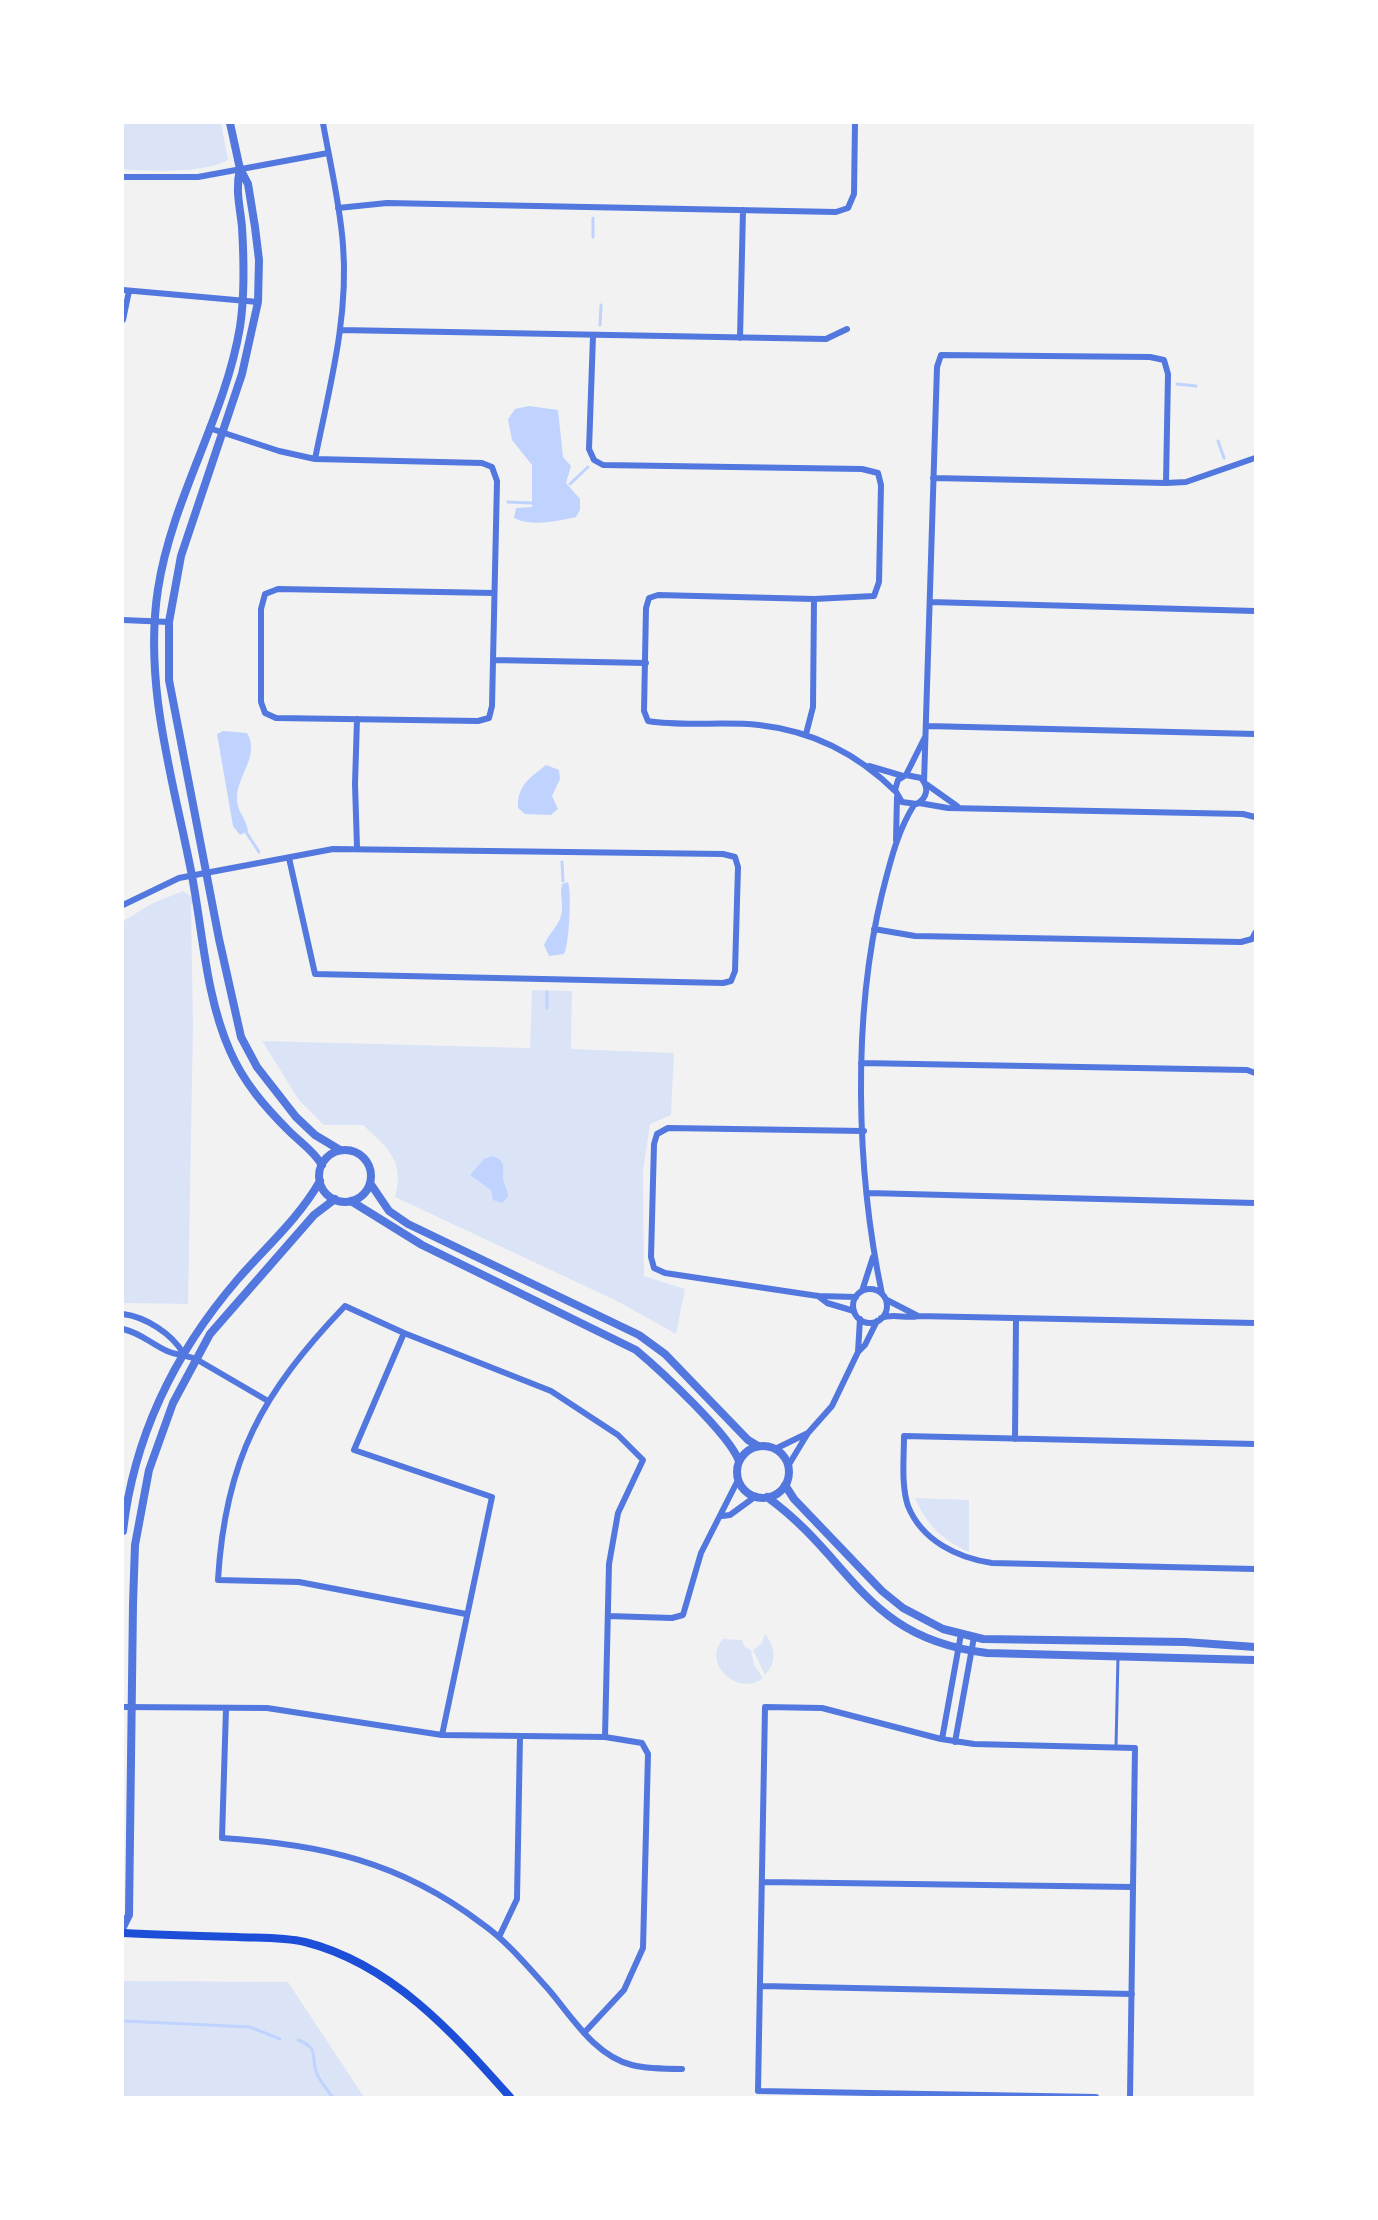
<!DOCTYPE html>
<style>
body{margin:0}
#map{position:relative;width:1378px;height:2220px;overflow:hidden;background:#f2f2f2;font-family:Raleway,sans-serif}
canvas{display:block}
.frame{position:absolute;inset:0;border:124px solid #fff;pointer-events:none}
</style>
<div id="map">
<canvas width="1378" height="2220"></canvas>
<div class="frame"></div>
</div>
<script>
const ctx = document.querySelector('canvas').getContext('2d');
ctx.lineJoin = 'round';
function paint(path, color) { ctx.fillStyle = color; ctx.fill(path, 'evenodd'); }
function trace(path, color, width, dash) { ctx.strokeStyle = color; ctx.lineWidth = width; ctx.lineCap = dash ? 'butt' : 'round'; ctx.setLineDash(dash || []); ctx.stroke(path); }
const green = new Path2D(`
 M123,123H221L228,160C205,173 150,172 123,169Z
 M183,891L192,897L194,903L191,904L193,1026L188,1304L123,1303V921L153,903Z
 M532,990L572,991L571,1049L674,1053L671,1115L650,1124L643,1171L644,1276L685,1289L676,1334L617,1301L395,1197C405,1161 388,1148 363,1125H324L299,1100L262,1041L530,1048Z
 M915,1498L969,1500V1552C942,1540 927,1525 915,1498Z
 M765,1634C776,1648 777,1662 765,1675L753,1650L762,1643Z
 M723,1639L742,1640L745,1647L751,1650L754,1665L763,1678C738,1698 701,1663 723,1639Z
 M123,1981L288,1982L364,2097H123Z`);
const water = new Path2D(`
 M529,406L558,410L563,457L571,466L566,483L580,499V510L576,517C557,521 532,527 514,518L516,508L532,507V465L512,440L508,419L515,409Z
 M223,731L247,733C260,755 238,775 237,796C236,811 246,817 248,831L240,835L233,826L217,734Z
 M546,765L559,770L560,779L552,796L558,809L551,815L525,814L518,808C517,785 530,778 546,765Z
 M568,882C572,892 569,946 564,954L549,956L544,945C548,935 556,928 560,919C565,907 559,896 562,884Z
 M492,1156C509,1161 501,1169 504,1183C506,1188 508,1191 508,1197L502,1203L493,1200L491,1190L470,1175L484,1159Z`);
const stream = new Path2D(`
 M593,237V218
 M600,325L601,305
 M1177,384L1196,386
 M1218,441L1224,458
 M570,484L588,467
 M508,502L531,503
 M246,832L259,852
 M562,862L563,881
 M547,1008V992
 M123,2021L250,2027L280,2039
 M298,2040C322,2049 309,2059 318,2076C322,2084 328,2090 332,2097`);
const service = new Path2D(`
 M1116,1747L1118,1656`);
const minor = new Path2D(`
 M123,177H198L328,153
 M338,208L387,203L836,212L848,208L854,194L855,123
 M123,290L258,302
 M123,320L129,291
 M340,330L826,339L847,329
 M593,336L589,449L594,460L603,465L862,469L878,473L881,485L879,582L874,596L814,599L658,595L649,598L646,608L644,711L648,721C685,727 722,721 759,725C813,731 858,754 896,792
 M740,338L743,210
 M209,428L279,451L315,459L482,463L492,467L497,481L492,706L489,718L478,721L276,718L265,713L261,702V609L265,594L278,589L494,593
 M315,459C329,389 349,317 343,245C340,204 330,163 323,123
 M933,478L1166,483L1186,482L1255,458
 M930,602L1255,611
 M123,620L169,622
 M493,660L646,663
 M927,726L1255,734
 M806,734L813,707L814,599
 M869,766L903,776
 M906,775L921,778C929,787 928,797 917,804L902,802L895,790L898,780L906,775L925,737
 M924,782L937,367L941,355L1150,357L1164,360L1168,374L1166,483
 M926,784L957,806
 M919,803L948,808L1243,814L1255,817
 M896,840L897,797
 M357,847L355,784L357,719
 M123,905L179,878L333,849L723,854L735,857L738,867L735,971L731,981L723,983L315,974L289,858
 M874,929L915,936L1241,942L1252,939L1255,933
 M861,1063L1247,1070L1255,1073
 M868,1193L1255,1203
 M853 1306a17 17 0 1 1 34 0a17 17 0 1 1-34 0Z
 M862,1291L873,1257
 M882,1294C856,1170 852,1018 882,894C890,863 897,832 914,805
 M818,1296L827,1303L854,1311
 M856,1297L818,1296L665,1273L654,1268L651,1257L654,1144L657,1134L668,1128L864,1131
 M887,1300L918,1316
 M123,1314C146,1317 172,1334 183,1353
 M881,1318C893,1313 906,1319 918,1316L1255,1323
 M123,1329C141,1333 151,1344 167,1351C176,1355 186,1355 196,1359L268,1401
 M404,1333L354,1450L492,1497L442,1735
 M858,1352L860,1319
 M1015,1439L1016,1319
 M1255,1444L904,1436C904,1458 901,1485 908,1506C922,1541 958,1558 992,1563L1255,1569
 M775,1449L808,1433
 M788,1466L808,1433L832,1406L858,1352L865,1345L877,1321
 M722,1516L730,1515L756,1496
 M466,1614L299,1582L218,1580C225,1459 262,1393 345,1306L404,1333L551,1391L618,1435L643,1460L618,1513L609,1564L605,1737
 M608,1616L672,1618L683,1615L701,1553L738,1480
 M123,1707L267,1708L442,1735L605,1737L642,1743L648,1754L643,1948L624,1990L584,2033
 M226,1709L222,1838C321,1844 401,1862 481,1923C507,1941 528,1967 549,1990C572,2017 595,2056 632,2065C648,2069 665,2069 682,2069
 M942,1739L961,1634
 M955,1742L974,1637
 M762,1882L1133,1887
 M499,1937L517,1899L520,1736
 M761,1986L1132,1994
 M1096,2097L758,2091L765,1707L822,1708L941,1739L974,1744L1135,1748L1130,2097`);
const tertiary = new Path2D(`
 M230,123L240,169L248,184L255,227L259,260L258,302L242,374L181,556L169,622V680L219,939L241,1037L257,1067L296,1117L315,1135L340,1150
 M240,169C235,190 240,206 242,227C244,260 245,294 240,327C225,417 172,498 158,589C143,686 174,782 192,876C203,934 206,997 230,1051C244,1083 265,1107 289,1131C301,1143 313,1150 322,1165
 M319 1176a26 26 0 1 1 52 0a26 26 0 1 1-52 0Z
 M370,1183L389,1211L408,1224L639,1335L665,1354L748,1440L758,1446
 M351,1201L422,1245L636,1350C661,1371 729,1434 739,1461
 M737 1472a26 26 0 1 1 52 0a26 26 0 1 1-52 0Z
 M785,1485L794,1499L882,1591L903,1608L943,1629L983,1639L1185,1642L1255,1647
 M767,1497C854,1560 863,1638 987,1653L1255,1660
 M123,1531C134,1436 176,1351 238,1279C266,1247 299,1218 320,1181
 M123,1927L129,1915L133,1604L135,1545L149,1470L173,1403L210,1334L314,1215L335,1199`);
const secondary = new Path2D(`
 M123,1933C161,1935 199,1936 237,1937C260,1938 284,1937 305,1942C392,1964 453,2033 510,2097`);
paint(green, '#dbe4f7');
paint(water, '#bfd3fe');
trace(stream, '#bfd3fe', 3);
trace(service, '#5277de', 3);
trace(minor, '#5277de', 6);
trace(tertiary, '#5277de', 8);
trace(secondary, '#1d4ed8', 8);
</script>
